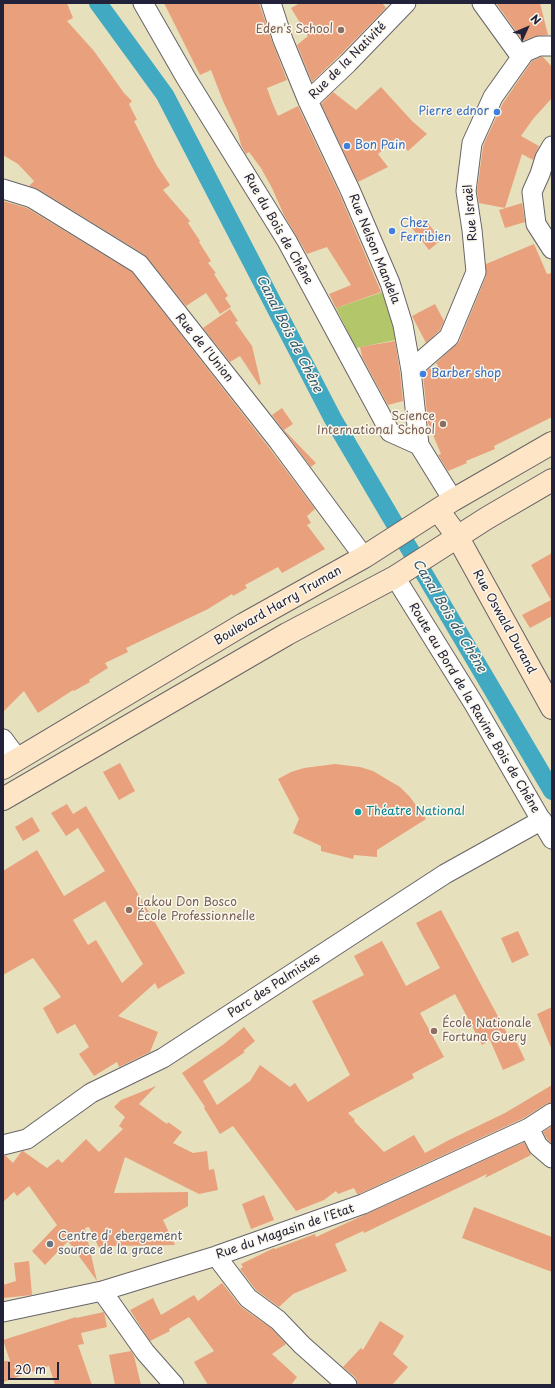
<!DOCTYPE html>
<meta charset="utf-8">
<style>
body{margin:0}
#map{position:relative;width:555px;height:1388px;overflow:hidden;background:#e7e0bd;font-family:"Playpen Sans",sans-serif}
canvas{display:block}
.frame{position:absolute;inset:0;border:4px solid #22223b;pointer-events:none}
.north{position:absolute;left:507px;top:8px;width:40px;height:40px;-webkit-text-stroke:3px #fbf7ec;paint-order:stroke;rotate:46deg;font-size:11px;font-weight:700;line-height:16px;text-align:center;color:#22223b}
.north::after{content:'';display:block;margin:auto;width:14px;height:18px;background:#22223b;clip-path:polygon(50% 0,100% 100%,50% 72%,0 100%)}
.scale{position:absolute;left:8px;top:1362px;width:51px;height:18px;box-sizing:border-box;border:2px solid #22223b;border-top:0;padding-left:5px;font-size:12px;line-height:14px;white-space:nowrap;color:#22223b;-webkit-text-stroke:3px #fbf7ec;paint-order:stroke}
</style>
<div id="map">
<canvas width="555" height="1388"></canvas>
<div class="frame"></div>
<div class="north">N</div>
<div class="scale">20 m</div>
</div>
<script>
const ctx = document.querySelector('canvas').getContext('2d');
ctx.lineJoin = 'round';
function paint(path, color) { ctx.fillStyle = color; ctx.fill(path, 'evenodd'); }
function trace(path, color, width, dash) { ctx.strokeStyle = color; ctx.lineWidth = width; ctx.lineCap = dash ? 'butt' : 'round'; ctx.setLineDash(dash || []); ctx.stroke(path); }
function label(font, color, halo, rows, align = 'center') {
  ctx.font = font + ' "Playpen Sans",sans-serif'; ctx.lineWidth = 3; ctx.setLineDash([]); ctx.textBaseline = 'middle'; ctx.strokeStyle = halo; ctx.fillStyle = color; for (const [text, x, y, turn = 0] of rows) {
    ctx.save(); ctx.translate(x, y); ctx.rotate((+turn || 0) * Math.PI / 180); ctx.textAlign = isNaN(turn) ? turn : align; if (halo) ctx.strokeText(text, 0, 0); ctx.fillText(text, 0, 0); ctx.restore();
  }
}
const green = new Path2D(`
 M383,292L400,339L356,348L336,308Z`);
const canal = new Path2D(`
 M98,3L165,95L333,419L552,791`);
const building = new Path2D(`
 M3,3H67L73,18L67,21L94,51L124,93L132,101L129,104L137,120L134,121L157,166L170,185L163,190L190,221L188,223L200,241L199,242L211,261L208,263L216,273L214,274L228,296L225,298L231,307L220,314L206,293L186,306L145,255L38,189L29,186L34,181L18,164L3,155Z
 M164,3H259L273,44L287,80L267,88L272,102L278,116L298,106L340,195L381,292L336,308L329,294L351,285L327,247L307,254L284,215L272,188L261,168L249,152L246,154L241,145L238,133L223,101L211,70L200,75Z
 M300,3H382L386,8L340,55L312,82L297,45L308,36L291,8Z
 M496,3H540L548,35L535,36L523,41Z
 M541,57H543L552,67V98L533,119L521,136L539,146L533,160L522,154L505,208L479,203L477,191L483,147L485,141L503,103L532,61Z
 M381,87L412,121L427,134L408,151L397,138L378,154L388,167L358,182L321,104L333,92L356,110Z
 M3,201L27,208L132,272L270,449L315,509L307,516L311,523L307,525L325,549L282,573L278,567L245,585L247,588L233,596L232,594L208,609L126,648L128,652L105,663L108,668L89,680L90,682L74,691L73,690L38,713L24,691L3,712Z
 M522,203L525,222L505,228L499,210Z
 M424,218L441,240L429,250L412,228Z
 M534,244L547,274L552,273V417L494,446L495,449L466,461L467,463L448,471L438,455L441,454L428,423L423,375L429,369L438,366L436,363L459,342L486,276V264Z
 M435,304L444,321L440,330L426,343L412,316Z
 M230,309L238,321L235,322L252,346L261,384L259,385L240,356L230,362L203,328Z
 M395,341L400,372L403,401L388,405L362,357L360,347Z
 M282,408L293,424L284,430L316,463L311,467L272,415Z
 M552,553V616L530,628L522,615L551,600L531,565Z
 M120,763L135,791L119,800L103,772Z
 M335,764L360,767L373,771L388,780L400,787L410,797L426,819L377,850V857L354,855L353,859L321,851V846L293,833L299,819L278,779L291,772L304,768Z
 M67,804L73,814L86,806L185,973L158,989L155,983L118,1016L158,1032L150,1052L119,1067L117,1062L94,1076L79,1054L89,1047L75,1024L57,1034L43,1008L61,997L33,958L3,975V871L37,850L64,896L105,871L78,828L66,836L51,813ZM105,901L143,964L122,983L96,940L88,945L73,920Z
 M32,817L40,831L23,841L15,827Z
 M441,910L509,1037L513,1035L525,1060L503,1070L490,1040L482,1045L455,994L420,1013L444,1057L412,1074L414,1078L348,1113L355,1120L354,1121L384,1152L414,1135L425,1153L449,1140L505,1113L552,1085V1102L546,1104L524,1118L359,1194H357L354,1188L338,1194L336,1191L324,1200L296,1211L233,1126L220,1134L204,1108L205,1107L182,1073L224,1044L244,1027L255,1041L243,1051L245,1052L203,1081L217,1105L250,1081L260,1065L290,1087L295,1083L308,1102L350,1075L312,1001L364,975L354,956L382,941L406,986L440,968L416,923Z
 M518,931L529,955L512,963L501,938Z
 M552,1007V1050L537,1014Z
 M156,1086L139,1104L167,1124L168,1122L182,1132L173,1143L193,1153L207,1151L209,1170L214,1169L218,1190L199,1194L125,1157L114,1193L188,1192V1206L163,1220L175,1245L110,1246L101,1252L89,1227L85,1228L97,1281L68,1241L45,1265L32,1251L57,1225L29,1186L17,1196L14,1192L3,1202V1156H6L13,1163L21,1152L23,1151L47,1168L58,1159L62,1163L86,1139L99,1152L123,1129L119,1126L125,1117L114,1107L121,1100Z
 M552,1126V1144L547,1139L543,1132Z
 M524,1142L531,1155L485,1178L487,1174L364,1233L363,1231L335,1244L347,1271L293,1294L279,1307L256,1290L240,1269L243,1267L241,1264L274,1248L275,1249L315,1234L316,1237Z
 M264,1195L274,1220L251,1229L242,1204Z
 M474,1207L552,1237V1272L462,1238Z
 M29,1261L32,1295L3,1298V1285L16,1281L14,1263Z
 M222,1283L241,1307L271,1328L286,1344L272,1354L297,1377L291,1385H208L194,1362L214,1351L189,1317L169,1329L170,1331L150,1341L130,1310L153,1298L161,1315L194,1295L198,1301Z
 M104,1312L107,1327L81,1333L84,1344L78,1345L92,1385H55L49,1366L3,1382V1361H10L3,1340L76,1317V1318Z
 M380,1321L404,1336L393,1354L408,1367L392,1385H358L357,1381L355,1377L343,1367L361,1348L363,1350Z
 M131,1351L134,1356L141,1385H115L109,1355Z`);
const street = new Path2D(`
 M143,3L186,78L287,241L390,432L419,445
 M271,3L283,40L308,101L350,190L390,283L403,325L411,370L419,445L453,500
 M482,3L521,57
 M308,101L348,63L406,3
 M552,146L545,158L540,174L532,192L536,224L552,249
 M3,189L32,198L139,264L279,442L364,557
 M411,370L449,337L476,272L472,230L466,191L472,143L493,97L525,52L539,46H552
 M395,577L474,704L552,839
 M3,739L18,759
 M529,1128L538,1146L552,1158
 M3,1145L27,1139L91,1093L163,1058L445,874L542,820
 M216,1256L248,1298L278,1320L302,1345L347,1385
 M102,1291L145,1352L174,1385
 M3,1312L102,1291L216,1256L363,1204L529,1128L552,1113`);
const secondary = new Path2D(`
 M438,510L457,536L552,708
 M3,768L244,624L364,557L453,500L552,443
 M3,799L287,634L395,577L487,518L552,480`);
const markers = [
 [341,30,4,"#8d6e63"],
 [497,112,4,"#3f7fe0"],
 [347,146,4,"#3f7fe0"],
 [392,231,4,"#3f7fe0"],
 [423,374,4,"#3f7fe0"],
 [443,424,4,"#8d6e63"],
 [358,812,4,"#0f9aa8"],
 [129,910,4,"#8d6e63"],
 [434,1031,4,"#8d6e63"],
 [50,1244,4,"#6b7280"]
];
const educationNames = [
 ["Eden's School",333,30],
 ["Science",435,417],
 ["International School",435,431],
 ["Lakou Don Bosco",137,903,"left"],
 ["École Professionnelle",137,917,"left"],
 ["École Nationale",442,1024,"left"],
 ["Fortuna Guery",442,1038,"left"]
];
const streetNames = [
 ["Rue de la Nativité",348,61,-45],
 ["Rue Israël",471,213,-95],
 ["Rue du Bois de Chêne",278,229,60],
 ["Rue Nelson Mandela",374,249,68],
 ["Rue de l'Union",204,348,51],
 ["Boulevard Harry Truman",278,606,-30],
 ["Rue Oswald Durand",504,622,61],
 ["Route au Bord de la Ravine Bois de Chêne",474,708,59],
 ["Parc des Palmistes",274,986,-33],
 ["Rue du Magasin de l'Etat",285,1232,-19]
];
const shopNames = [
 ["Pierre ednor",489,112,"right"],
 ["Bon Pain",355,146],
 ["Chez",400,224],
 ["Ferribien",400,238],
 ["Barber shop",431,374]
];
const cultureNames = [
 ["Théatre National",366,812]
];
const worshipNames = [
 ["Centre d' ebergement",58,1237],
 ["source de la grace",58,1251]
];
const waterNames = [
 ["Canal Bois de Chêne",289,334,63],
 ["Canal Bois de Chêne",449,616,59]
];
paint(green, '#b3c66a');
trace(canal, '#41a9c1', 18);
paint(building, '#e9a07c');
trace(street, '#676468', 21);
trace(secondary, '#676468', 24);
trace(street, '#fff', 19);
trace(secondary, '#fde5c5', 22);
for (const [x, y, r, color] of markers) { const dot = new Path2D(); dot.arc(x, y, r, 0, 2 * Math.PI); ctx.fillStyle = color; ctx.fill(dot); trace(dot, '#fbf7ec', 1.5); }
label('12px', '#785e54', '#fbf7ec', educationNames, 'right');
label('12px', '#22223b', '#fbf7ec', streetNames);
label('12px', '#366cbe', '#fbf7ec', shopNames, 'left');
label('12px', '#0d838f', '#fbf7ec', cultureNames, 'left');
label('12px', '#5b616d', '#fbf7ec', worshipNames, 'left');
label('italic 13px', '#2e5871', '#fbf7ec', waterNames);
</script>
